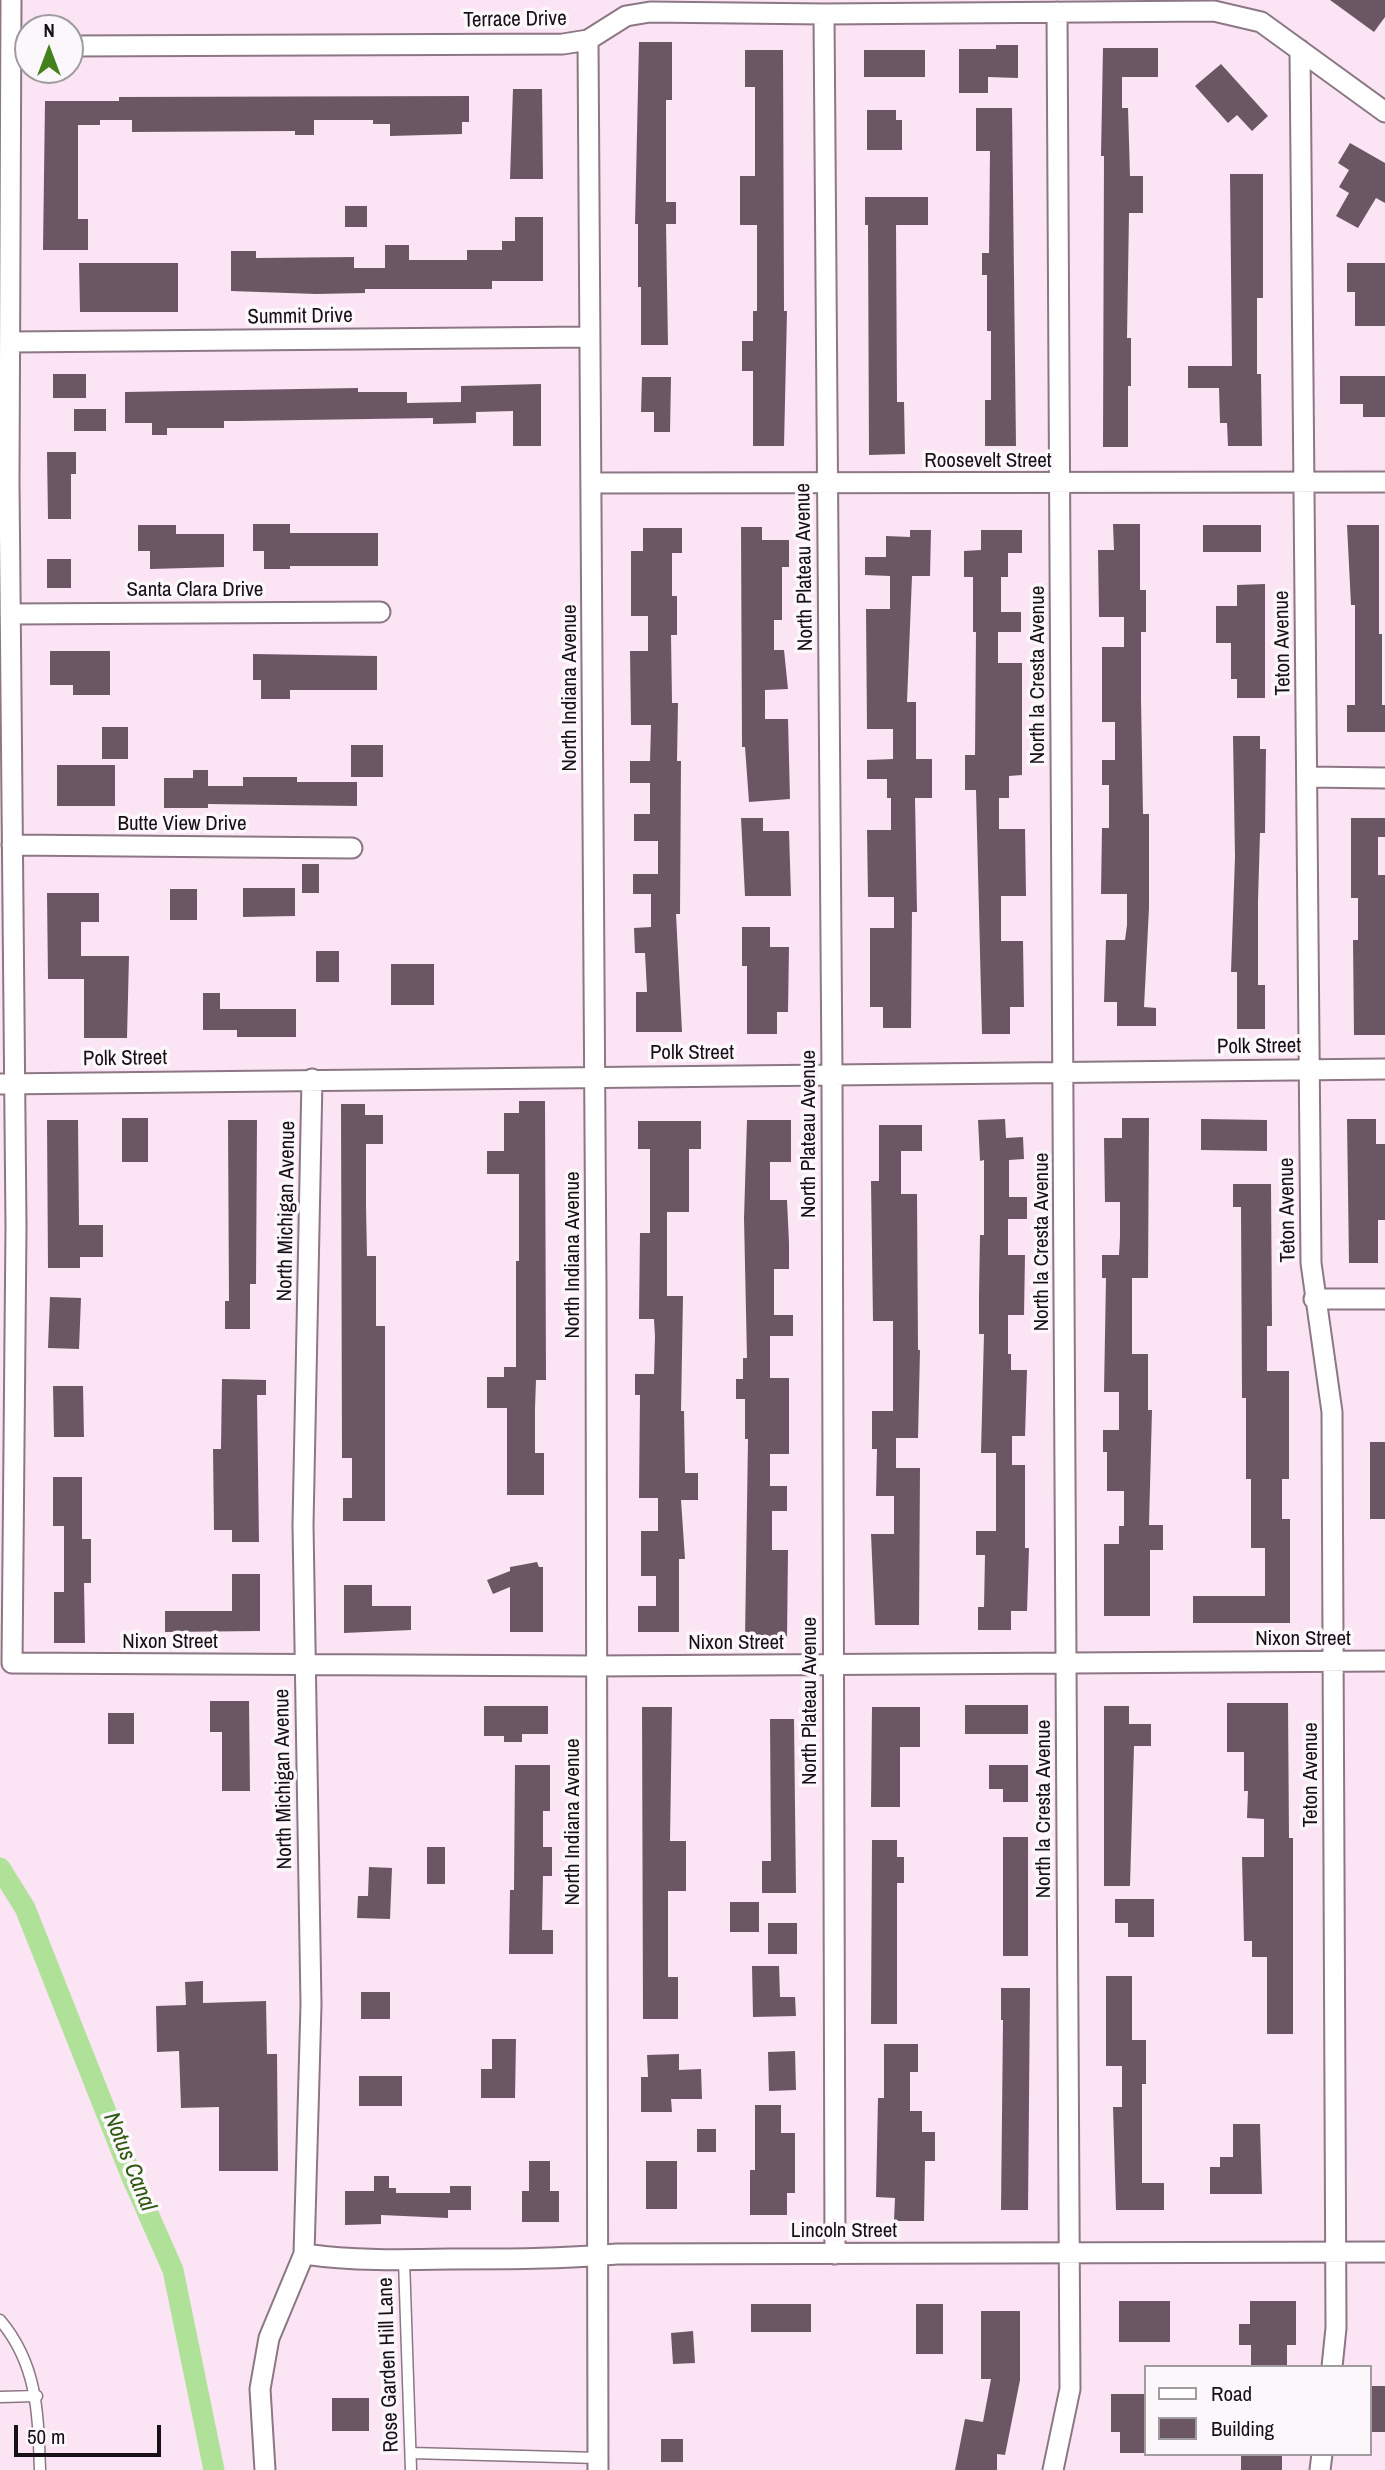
<!DOCTYPE html>
<style>
body{margin:0}
#map{position:relative;width:1385px;height:2470px;overflow:hidden;background:#fbe4f3;font-family:"Archivo Narrow",sans-serif}
canvas{display:block}
.legend{position:absolute;left:1144px;top:2365px;width:228px;height:91px;box-sizing:border-box;background:#fcf7fa;border:2px solid #a09b9e;margin:0;padding:9px 12px;list-style:none;font-size:21px;color:#171015}
.legend li{display:flex;align-items:center;gap:14px;height:35px}
.legend b{width:35px;border:2px solid #a09b9e}
.north{position:absolute;left:14px;top:14px;width:70px;height:70px;box-sizing:border-box;background:#fcf7fa;border:2px solid #a09b9e;border-radius:50%;rotate:0deg;font-size:19px;font-weight:700;line-height:28px;text-align:center;color:#171015}
.north::after{content:'';display:block;margin:auto;width:24px;height:32px;background:#44801c;clip-path:polygon(50% 0,100% 100%,50% 72%,0 100%)}
.scale{position:absolute;left:14px;top:2425px;width:147px;height:32px;box-sizing:border-box;border:4px solid #171015;border-top:0;padding-left:9px;font-size:21px;line-height:24px;white-space:nowrap;color:#171015;-webkit-text-stroke:5px #fcf7fa;paint-order:stroke}
</style>
<div id="map">
<canvas width="1385" height="2470"></canvas>
<ul class="legend">
<li><b style="height:9px;background:#fff"></b>Road</li>
<li><b style="height:19px;background:#6b5764"></b>Building</li>
</ul>
<div class="north">N</div>
<div class="scale">50 m</div>
</div>
<script>
const ctx = document.querySelector('canvas').getContext('2d');
ctx.lineJoin = 'round';
function trace(path, color, width, dash) { ctx.strokeStyle = color; ctx.lineWidth = width; ctx.lineCap = dash ? 'butt' : 'round'; ctx.setLineDash(dash || []); ctx.stroke(path); }
function paint(path, color) { ctx.fillStyle = color; ctx.fill(path, 'evenodd'); }
function label(font, color, halo, rows, align = 'center') {
  ctx.font = font + ' "Archivo Narrow",sans-serif'; ctx.lineWidth = 7; ctx.setLineDash([]); ctx.textBaseline = 'middle'; ctx.strokeStyle = halo; ctx.fillStyle = color; for (const [text, x, y, turn = 0] of rows) {
    ctx.save(); ctx.translate(x, y); ctx.rotate((+turn || 0) * Math.PI / 180); ctx.textAlign = isNaN(turn) ? turn : align; if (halo) ctx.strokeText(text, 0, 0); ctx.fillText(text, 0, 0); ctx.restore();
  }
}
const canal = new Path2D(`
 M0,1868L25,1908L131,2175L173,2270L214,2470`);
const building = new Path2D(`
 M1330,0H1385V17L1374,32Z
 M639,42H672V100H666V202H676V224H666L668,345H641V287H638V224H635Z
 M996,45H1018V78L988,77V93H959V49H996Z
 M1103,48H1158V77H1122V108H1128L1130,176H1143V213H1129L1127,338H1131V386H1128V447H1103L1104,156H1101Z
 M745,50H783L784,311H787L784,446H753V371H742V341H753V311H757V225H740V176H755V87H745Z
 M864,50H925V77H864Z
 M1221,64L1268,116L1252,131L1237,115L1228,123L1195,86Z
 M513,89H542L543,179H510Z
 M469,96V122H462V134L390,136V124H373V120H314V135H295V131L132,132V120H100V125H78V219H88V250H43L45,101H119V97Z
 M976,108H1012L1016,446H985V400H991V331H987V275H982V253H989L990,151H976Z
 M867,110H896V120H902V150H867Z
 M1350,143L1385,163V203L1376,198L1358,228L1336,216L1349,193L1339,187L1349,170L1338,163Z
 M1230,174H1263V298H1257V374H1261L1262,446H1228L1227,423H1220L1219,388H1188V366H1232Z
 M865,197H928V225H896L897,402H904L905,454L869,455L868,225H865Z
 M345,206H367V227H345Z
 M515,217H543V281H492V289H365V293L316,294L231,291V251H256V258L354,257V268H385V245H409V260H467V250H502V241H515Z
 M79,263H178V312H80Z
 M1347,263H1385V326H1355V292H1347Z
 M53,374H86V398H53Z
 M1340,376H1385V417H1363V404H1340Z
 M642,377H671L670,432H654V412H641Z
 M541,384V446H513V411L476,412V423L433,424V418L239,421H224V428H167V435H152V423H125V392L358,388V392H407V403L461,402V386Z
 M74,409H106V431H74Z
 M47,452H76V474H71V519H48Z
 M253,524H290V533H378V566H290V569H264V551H253Z
 M1113,524H1140V590H1146V632H1141V699L1143,814H1149V908L1144,1007L1156,1008V1026H1117V1002H1104L1106,940H1125L1127,925V894H1101L1102,828H1109V785H1102V760H1115V722H1102V647H1124V617H1099L1098,550H1114Z
 M138,525H176V534H224V567L150,569V551H138Z
 M1203,525H1261V552H1203Z
 M1347,525H1379V634H1382V705H1385V732H1347V705H1355V605H1351Z
 M741,527H762V540H789V567H782V620H774V650H784L788,689L765,690V719H788L790,799L749,802L745,747H742Z
 M643,528H682V553H672V596H677V635H671L672,703H678L677,761H681L680,914H676L682,1032H636V992H647L645,953H635L634,928L651,927V894H633V874H658V841H634V814H650V783H630V761H650L651,725H631L630,651H648V616H631V551H643Z
 M910,530H931L930,576H912L907,702H916V759H932V798H915L917,912H912L911,1028H883V1007H870V928H894V897H868L867,830H891V798H887V779H867V760L893,759V729H867L866,609H890V576L865,575V557H886V536L910,537Z
 M981,530H1022V553H1008V577H1001V612H1021V632H998V663H1022V775L1009,776V798H999V829H1025L1026,896H1001V941H1023L1024,1007H1010V1034H982L976,790H965V755H975L976,632H973V577H964V551L981,550Z
 M47,559H71V588H47Z
 M1265,584V698H1237V679H1231V643H1216V606H1237V585Z
 M50,651H110V695H73V685H50Z
 M253,654L377,656V690H290V699H261V680H253Z
 M102,727H128V759H102Z
 M1233,736H1260V749H1266L1265,833H1260L1258,901V985H1265V1029H1237V972H1231L1235,857Z
 M351,745H383V777H351Z
 M57,765H115V806H57Z
 M193,770H208V786H243V777H297V782H357V806L208,804V808H164V778H193Z
 M741,818H763V831H789L791,896H745Z
 M1351,818H1385V837H1378V875H1385V1035H1354L1353,940H1358V898H1351Z
 M302,864H319V893H302Z
 M243,888H295V916L243,917Z
 M170,889H197V920H170Z
 M47,893H99V922H81V956H129L127,1038H84V979H48Z
 M742,927H770V947H789L788,1012H777V1034H747V966H742Z
 M316,951H339V982H316Z
 M391,964H434V1005H391Z
 M203,993H220V1009H296V1037H237V1030H203Z
 M519,1101H545L546,1380H536L535,1408V1453H544V1495H507V1408H487V1377H504V1367H516V1261H519V1174H487V1151H504V1113H519Z
 M341,1104H365V1115H383V1144H366V1206L367,1256H376V1326H385V1521H343V1498H352V1458H342Z
 M122,1118H148V1162H122Z
 M1122,1118H1149L1148,1278H1132V1354H1148V1410H1152L1149,1525H1163V1550H1150V1616H1104V1544H1119V1526H1124V1491H1107V1452H1103V1430H1119V1392H1104L1106,1278H1102V1255H1119L1120,1237V1202H1105L1104,1138H1122Z
 M1005,1119L1006,1138L1023,1137L1024,1159L1009,1160V1197H1027V1219H1008V1255H1025L1024,1315H1008V1354H1011V1370H1027L1025,1436H1012V1465H1025V1548H1029L1027,1611H1011V1630H978V1607H984L985,1555H976V1531H996V1453H981L984,1334H979V1295L980,1235H984V1160L980,1161L978,1120Z
 M1201,1119L1267,1120V1151L1201,1150Z
 M1347,1119H1376V1144H1385V1220H1378V1263H1349Z
 M47,1120H78L79,1225H103V1257H80V1268H48Z
 M228,1120H257L256,1284H250V1329H225V1301H229Z
 M747,1120H791V1162H770V1200H787L789,1243V1269H774V1315H793V1336H770V1378H789V1454H770V1486H787V1511H772V1550H788L787,1640L745,1639L748,1439H745V1399H736V1379H743V1358H747L744,1218Z
 M638,1121H701V1149H689V1212H667V1296H683L681,1411H684L685,1473H698V1500H681L685,1559H679V1632H638V1606H656V1576H641V1531H658V1498H639L640,1395H635V1374H654L655,1336L654,1319H639L640,1233H650V1149H638Z
 M879,1125H922V1151H901V1194H917L918,1350H920L918,1438H896V1468H920L919,1625H875L871,1534H894V1496H876L877,1449H872V1411H893V1321H873L871,1181H879Z
 M1233,1184H1271L1272,1326H1267V1371H1289V1479H1282V1519H1290V1623H1193V1596H1265V1548H1251V1479H1246V1398H1242L1241,1207H1233Z
 M50,1297L81,1298L79,1349L48,1348Z
 M222,1379L266,1380V1395H257L259,1542H232V1530H214L213,1449H221Z
 M53,1386H83L84,1437H54Z
 M1370,1442H1385V1519H1370Z
 M53,1477H82V1539H91V1583H84L85,1643H54V1592H64V1526H53Z
 M537,1562L539,1567H543V1632H510V1587L493,1594L487,1580L510,1571V1567Z
 M232,1574H260V1631L165,1632V1611H232Z
 M344,1585H372V1606H411V1630L344,1633Z
 M210,1701H249L250,1791H222V1732H210Z
 M1227,1703H1288L1289,1838H1293V2034H1267V1957H1252V1941H1244L1242,1857H1264V1819L1247,1818L1248,1791H1244V1752H1227Z
 M965,1705H1028V1734H965Z
 M484,1706H548V1734H522V1742H504V1736H484Z
 M1104,1706H1129V1724H1151V1746H1134L1130,1886H1104Z
 M642,1707H672L670,1841H686V1891H668V1977H678V2019H643Z
 M872,1707H920V1747H900V1807H871Z
 M108,1713H134V1744H108Z
 M770,1719H794L796,1893H762V1861H771Z
 M515,1765H550V1811H543V1847H552V1876H543L542,1930H553V1954H509L510,1890H514Z
 M989,1765H1028V1802H1003V1789H989Z
 M1003,1837H1028V1956H1003Z
 M872,1840H897V1857H904V1883H897V2024H871Z
 M427,1847H445V1884H427Z
 M369,1867L392,1868L390,1919L357,1918L358,1896H368Z
 M1115,1899H1154V1937H1128V1923H1115Z
 M730,1902H759V1932H730Z
 M768,1923H797V1954H768Z
 M752,1966H779L780,1997H795L796,2016L753,2017Z
 M1106,1976H1132V2040H1146V2084H1142V2183H1164V2210H1116L1113,2107H1122V2066H1106Z
 M203,1981V2003L266,2001L267,2054H277L278,2171H219V2107L181,2108L179,2051L157,2052L156,2006L186,2005L185,1982Z
 M1001,1988H1030L1028,2210H1001L1003,2020H1001Z
 M361,1992H390V2019H361Z
 M492,2039H516L515,2098H481V2069H492Z
 M884,2044H918V2072H910V2111H922V2132H935V2161H925L924,2221H894L895,2198L876,2197L878,2098H884Z
 M795,2051L796,2090L769,2091L768,2052Z
 M679,2054V2070L701,2069L702,2099H671L672,2112H641V2077H648L647,2055Z
 M359,2076H402V2106H359Z
 M755,2105H781V2133H795V2193H787V2215H750V2170H755Z
 M1233,2124H1260L1262,2194H1210V2167H1220V2157H1233Z
 M697,2129H716V2152H697Z
 M529,2161H550V2191H559V2222H522V2191H529Z
 M646,2161H677V2209H646Z
 M374,2176H389V2188H396V2193H450V2186H471V2210H448V2218L381,2215V2224L345,2225V2191H374Z
 M1119,2301H1170V2342H1119Z
 M1250,2301H1296V2345H1287V2367H1251V2345H1239V2324H1250Z
 M751,2304H811V2332H751Z
 M916,2304H943V2354H916Z
 M981,2311H1020V2380L1005,2455L997,2454V2470H955L965,2419L983,2422L991,2379H981Z
 M693,2331L695,2363L673,2364L671,2333Z
 M1370,2386H1385V2432H1370Z
 M1111,2394H1145V2453H1120V2432H1111Z
 M332,2398H369V2431H332Z
 M661,2439H683V2462H661Z
 M1241,2454H1282V2470H1241Z`);
const service = new Path2D(`
 M404,2260L411,2470
 M0,2320C38,2365 38,2414 40,2470
 M0,2397L37,2396
 M411,2453L598,2458`);
const minor = new Path2D(`
 M11,0L9,482L16,1226L12,1663L595,1666L1385,1661
 M824,14L832,1075L835,2254
 M588,40L596,1286L598,2470
 M70,46L563,44L588,40L626,16L650,12L824,14L1214,11L1261,22L1385,112
 M1300,50L1311,1263L1332,1412L1336,2328L1332,2367
 M11,342L590,337
 M591,483L1385,482
 M10,614L380,612
 M1307,777L1385,778
 M12,845L352,848
 M0,1084L1385,1069
 M1314,1299H1385
 M304,2254C353,2261 401,2260 450,2259C506,2259 561,2259 617,2254L1385,2252
 M265,2470L260,2389L269,2338L304,2254L311,2005L303,1525L312,1079
 M1053,2470L1070,2389L1057,12
 M1320,2470L1322,2454`);
const streetNames = [
 ["Terrace Drive",515,20,-1],
 ["Summit Drive",300,317,-1],
 ["Roosevelt Street",988,461],
 ["North Plateau Avenue",805,567,-91],
 ["Santa Clara Drive",195,590],
 ["Teton Avenue",1283,643,-91],
 ["North la Cresta Avenue",1038,675,-90],
 ["North Indiana Avenue",570,688,-90],
 ["Butte View Drive",182,824],
 ["Polk Street",1259,1047,-1],
 ["Polk Street",692,1053],
 ["Polk Street",125,1059,-1],
 ["North Plateau Avenue",809,1134,-90],
 ["Teton Avenue",1288,1210,-91],
 ["North Michigan Avenue",287,1211,-89],
 ["North la Cresta Avenue",1042,1242,-90],
 ["North Indiana Avenue",573,1255,-90],
 ["Nixon Street",1303,1639],
 ["Nixon Street",170,1642],
 ["Nixon Street",736,1643],
 ["North Plateau Avenue",810,1701,-90],
 ["Teton Avenue",1311,1775,-90],
 ["North Michigan Avenue",284,1779,-91],
 ["North la Cresta Avenue",1044,1809,-90],
 ["North Indiana Avenue",573,1822,-90],
 ["Lincoln Street",844,2231],
 ["Rose Garden Hill Lane",389,2365,-92]
];
const waterNames = [
 ["Notus Canal",129,2162,68]
];
trace(canal, '#b0e199', 21);
paint(building, '#6b5764');
trace(service, '#8c7784', 13);
trace(minor, '#8c7784', 23);
trace(service, '#fff', 10);
trace(minor, '#fff', 19);
label('21px', '#171015', '#fcf7fa', streetNames);
label('italic 23px', '#2d5810', '#fcf7fa', waterNames);
</script>
